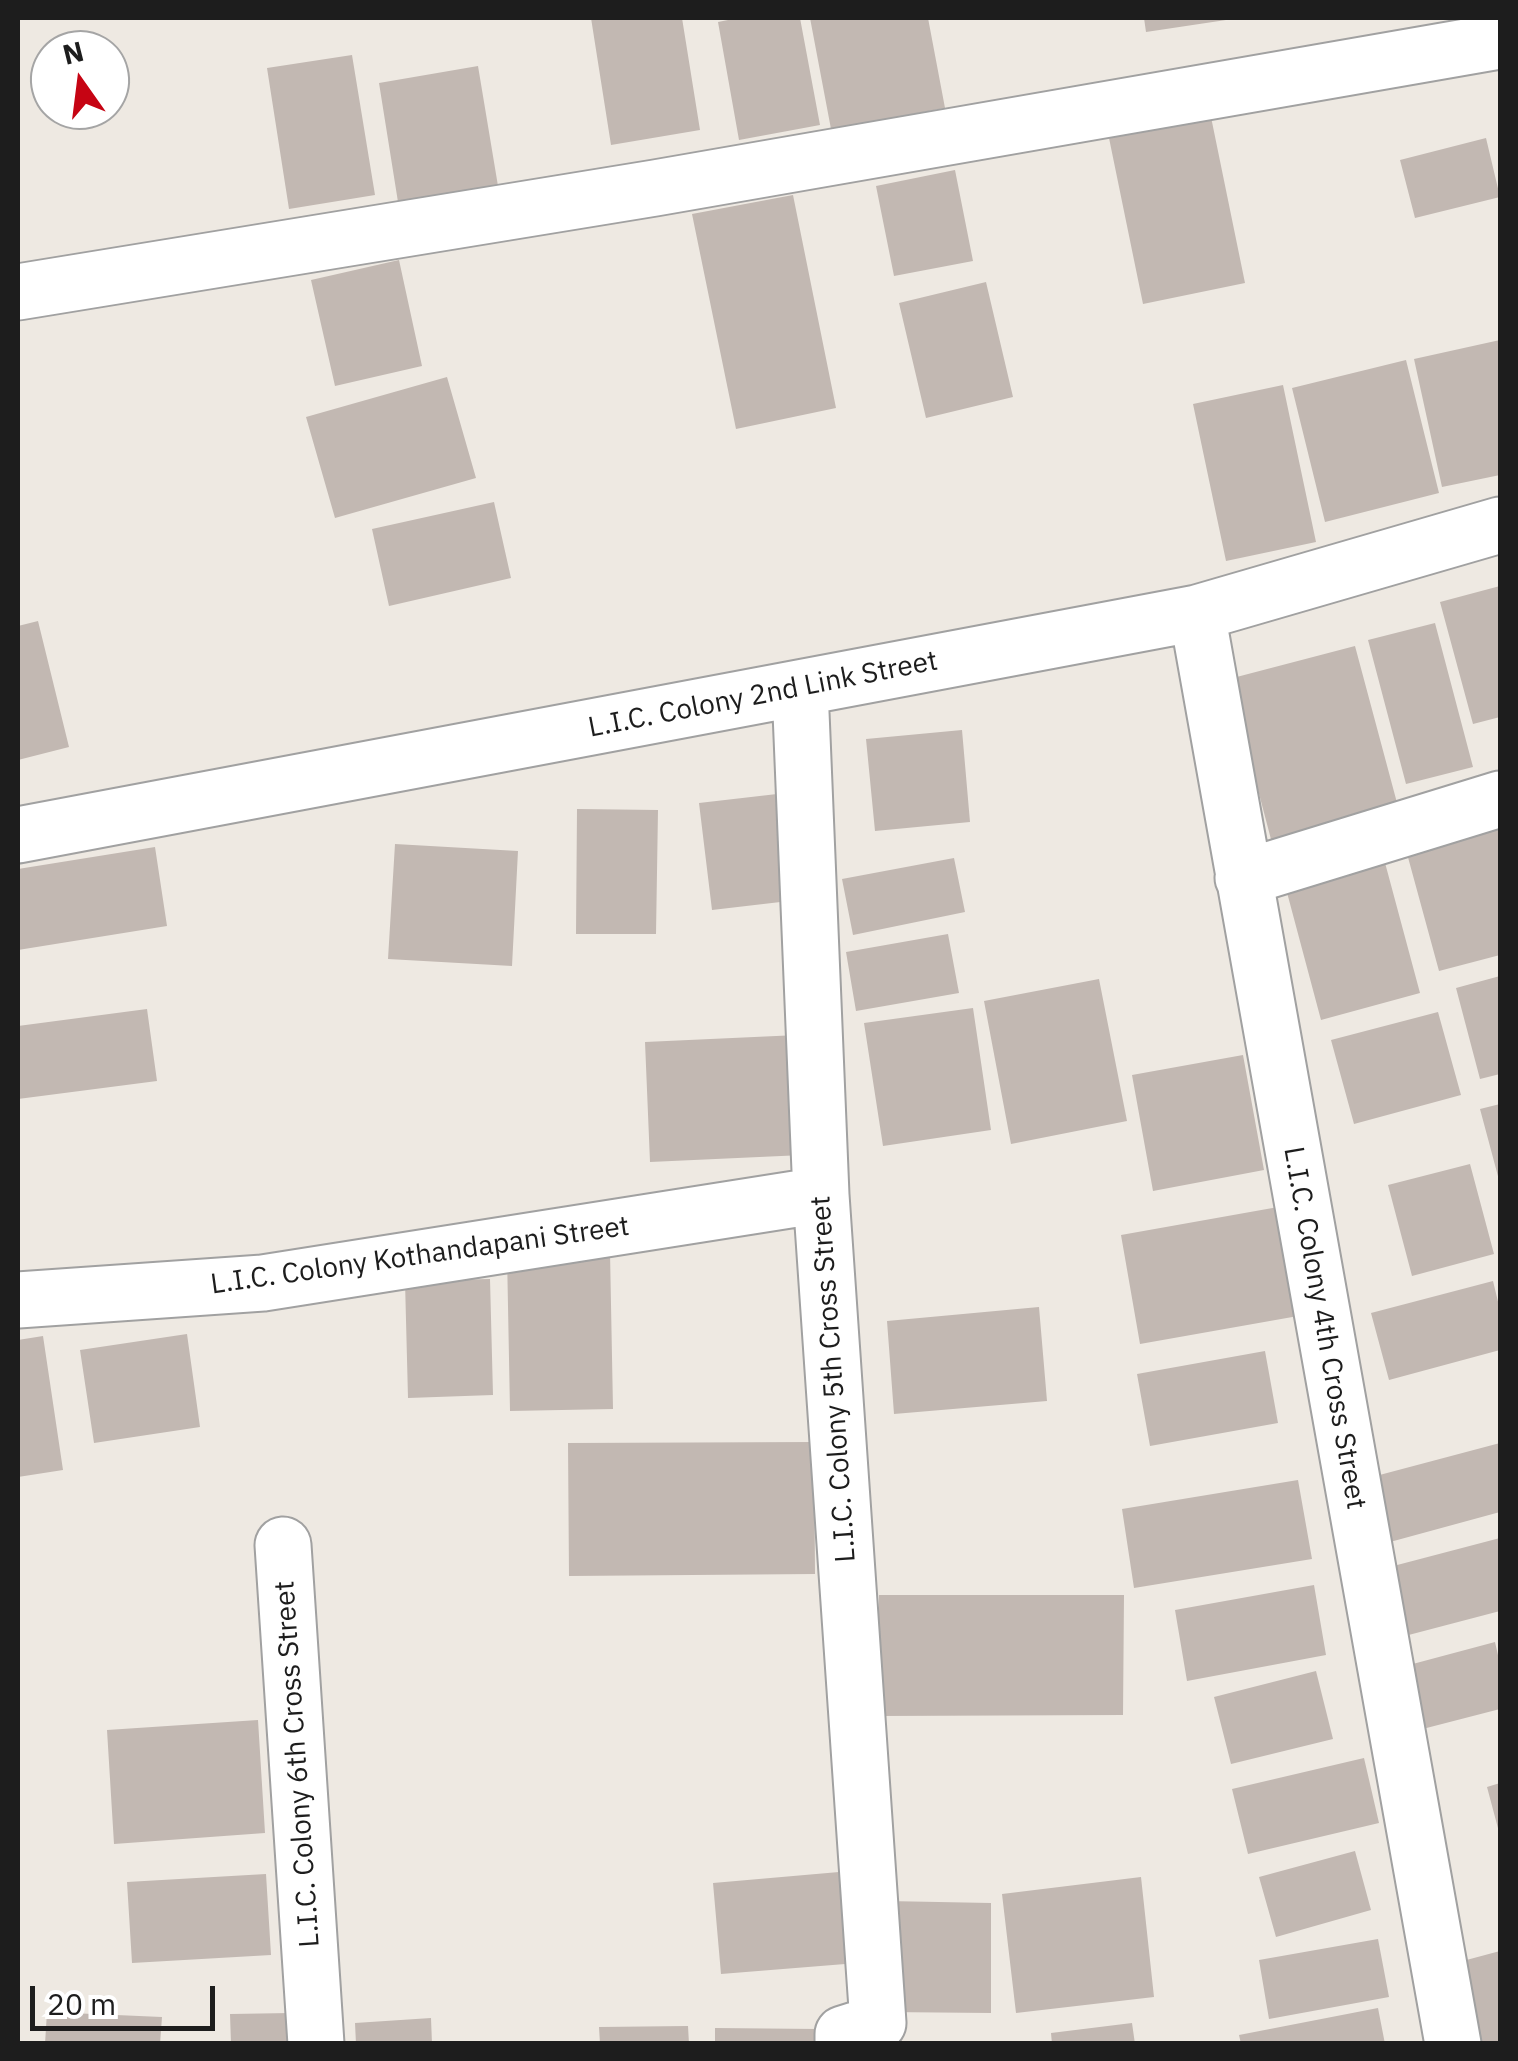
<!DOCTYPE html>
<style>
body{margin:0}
#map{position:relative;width:1518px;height:2061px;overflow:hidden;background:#eee9e2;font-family:"IBM Plex Sans",sans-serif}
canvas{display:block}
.frame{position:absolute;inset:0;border:20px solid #1d1d1d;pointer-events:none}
.north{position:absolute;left:30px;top:30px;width:100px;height:100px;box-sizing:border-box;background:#fff;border:2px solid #a5a5a5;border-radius:50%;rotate:346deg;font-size:28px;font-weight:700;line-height:40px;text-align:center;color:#1d1d1d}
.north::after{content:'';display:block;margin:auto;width:35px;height:45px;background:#c60413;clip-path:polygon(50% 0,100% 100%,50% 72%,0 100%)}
.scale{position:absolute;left:30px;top:1986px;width:185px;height:45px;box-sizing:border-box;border:5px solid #1d1d1d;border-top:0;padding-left:12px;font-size:30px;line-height:35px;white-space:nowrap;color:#1d1d1d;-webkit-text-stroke:8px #fff;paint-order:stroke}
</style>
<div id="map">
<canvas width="1518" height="2061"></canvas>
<div class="frame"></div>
<div class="north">N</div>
<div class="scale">20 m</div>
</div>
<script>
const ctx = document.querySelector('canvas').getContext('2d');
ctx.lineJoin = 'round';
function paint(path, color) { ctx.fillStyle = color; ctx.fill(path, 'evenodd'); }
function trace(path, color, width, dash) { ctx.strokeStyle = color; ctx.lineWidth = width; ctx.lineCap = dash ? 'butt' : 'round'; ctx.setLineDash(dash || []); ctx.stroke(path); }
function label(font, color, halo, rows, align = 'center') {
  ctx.font = font + ' "IBM Plex Sans",sans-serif'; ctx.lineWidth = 10; ctx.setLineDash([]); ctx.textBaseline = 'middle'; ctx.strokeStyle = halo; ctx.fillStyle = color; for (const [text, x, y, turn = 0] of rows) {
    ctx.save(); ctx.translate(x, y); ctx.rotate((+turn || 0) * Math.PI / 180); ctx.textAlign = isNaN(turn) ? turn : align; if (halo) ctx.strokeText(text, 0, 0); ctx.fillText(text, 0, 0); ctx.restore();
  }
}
const building = new Path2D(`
 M591,18H682L700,130L611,145Z
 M738,18H800L820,125L739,140L718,22Z
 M810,18H928L945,108L831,129Z
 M1144,18H1226V20L1146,32Z
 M352,55L375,195L289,209L267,68Z
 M478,66L498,186L398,202L379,83Z
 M1211,117L1245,283L1143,304L1109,138Z
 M1486,138L1500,197L1415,218L1400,160Z
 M955,170L973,261L894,276L876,186Z
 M793,195L836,408L736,429L692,214Z
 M399,260L422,366L335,386L311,280Z
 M986,282L1013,397L926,418L899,303Z
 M1500,340V475L1442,487L1414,359Z
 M1406,360L1439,493L1325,522L1292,388Z
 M447,377L476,478L335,518L306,417Z
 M1283,385L1316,542L1226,561L1193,404Z
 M494,502L511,578L389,606L372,529Z
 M1500,586V717L1473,724L1440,602Z
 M38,621L69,747L18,760V626Z
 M1435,623L1473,767L1406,784L1368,640Z
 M1355,646L1400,814L1273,847L1229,679Z
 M962,730L970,822L875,831L866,739Z
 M777,794L789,901L712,910L699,803Z
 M577,809L658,810L656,934H576Z
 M1500,825V955L1439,971L1406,850Z
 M395,844L518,851L512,966L388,959Z
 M155,847L167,926L18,950V869Z
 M954,858L965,912L853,935L842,879Z
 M1384,859L1420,993L1321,1020L1285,885Z
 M948,934L959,993L856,1011L846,952Z
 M1500,976V1074L1480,1079L1456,988Z
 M1099,979L1127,1121L1011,1144L984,1001Z
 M973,1008L991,1130L883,1146L864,1023Z
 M147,1009L157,1081L18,1099V1026Z
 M1438,1012L1461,1095L1354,1124L1331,1040Z
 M798,1035L803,1155L650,1162L645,1042Z
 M1243,1055L1264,1170L1153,1191L1132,1075Z
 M1500,1104V1180H1499L1480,1109Z
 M1470,1164L1494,1254L1412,1276L1388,1185Z
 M1295,1204L1315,1313L1140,1344L1121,1235Z
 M610,1252L613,1409L510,1411L507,1254Z
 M490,1279L493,1395L408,1398L405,1281Z
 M1493,1281L1500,1310V1350L1389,1380L1371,1313Z
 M1039,1307L1047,1401L894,1414L887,1321Z
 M187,1334L200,1427L94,1443L80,1350Z
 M43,1336L63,1470L18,1477V1340Z
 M1265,1351L1278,1423L1150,1446L1137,1374Z
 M814,1442L815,1574L569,1576L568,1443Z
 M1500,1443V1512L1390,1542L1372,1477Z
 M1298,1480L1312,1559L1134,1588L1122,1509Z
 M1500,1538V1611L1401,1637L1382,1569Z
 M1314,1585L1326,1655L1187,1681L1175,1610Z
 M879,1595H1124L1123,1715L878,1716Z
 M1495,1642L1500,1664V1709L1411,1732L1394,1669Z
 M1316,1671L1333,1739L1231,1764L1214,1697Z
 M258,1720L265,1833L114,1844L107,1730Z
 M1364,1758L1379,1823L1248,1854L1232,1789Z
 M1500,1783V1832H1499L1487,1787Z
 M1355,1851L1371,1910L1276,1937L1259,1877Z
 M862,1870L870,1962L721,1974L713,1883Z
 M266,1874L271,1955L132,1963L127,1882Z
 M1141,1877L1154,1997L1016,2013L1002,1894Z
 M886,1901L991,1903V2013L885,2012Z
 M1378,1939L1389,1997L1269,2019L1259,1960Z
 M1500,1951V2044H1481L1459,1962Z
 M1378,2008L1385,2044H1241L1239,2035Z
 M47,2012L162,2017L160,2044H45Z
 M291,2013L292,2044H231L230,2014Z
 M431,2018L432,2044H356L355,2023Z
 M1132,2023L1135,2044H1052L1051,2033Z
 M688,2026L689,2044H600L599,2027Z
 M715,2028L819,2029V2044H715Z`);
const minor = new Path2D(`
 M18,292L655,188L1500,41
 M1197,613L1453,2044
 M800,688L821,1195L878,2023L843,2034V2044
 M18,835L1197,613L1500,525
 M1243,878L1500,799
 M18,1300L263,1283L821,1195
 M283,1545L316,2044`);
const streetNames = [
 ["L.I.C. Colony 2nd Link Street",763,695,-11],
 ["L.I.C. Colony Kothandapani Street",420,1256,-8],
 ["L.I.C. Colony 4th Cross Street",1324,1328,80],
 ["L.I.C. Colony 5th Cross Street",834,1379,-94],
 ["L.I.C. Colony 6th Cross Street",298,1764,-94]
];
paint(building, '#c2b8b2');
trace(minor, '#a1a1a1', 59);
trace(minor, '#fff', 55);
label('28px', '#1d1d1d', '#fff', streetNames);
</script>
